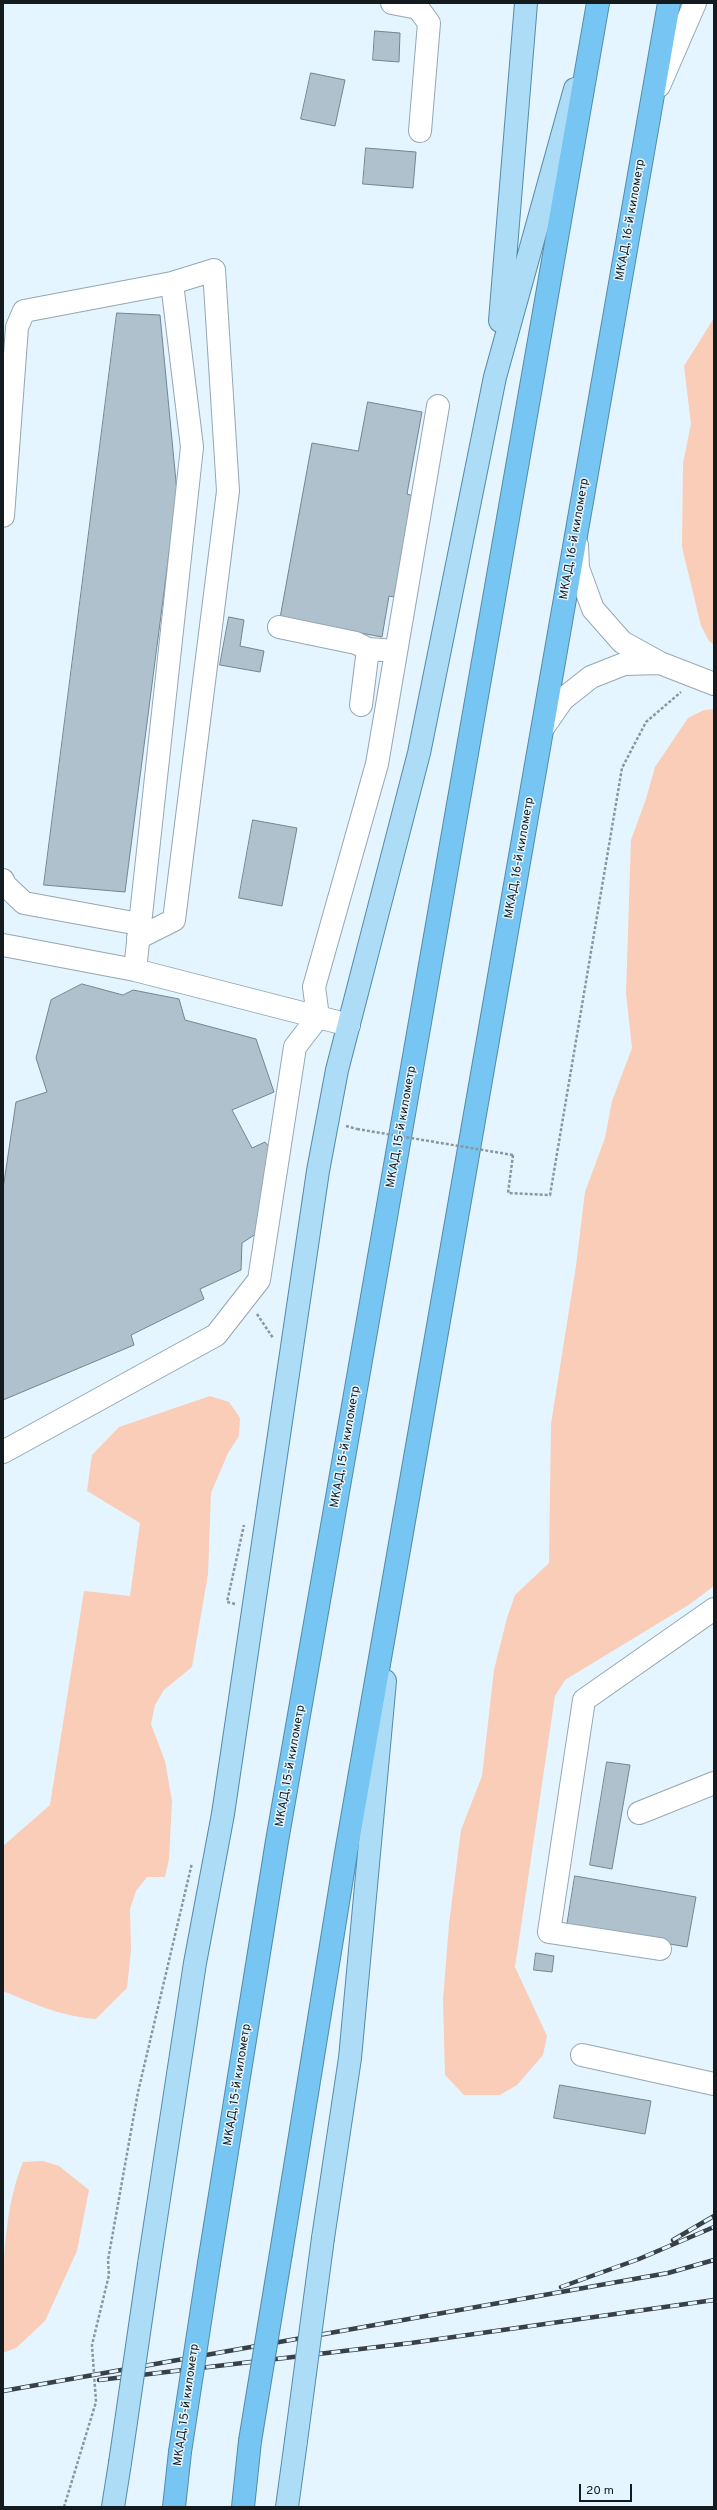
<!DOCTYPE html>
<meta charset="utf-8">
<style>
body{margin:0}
#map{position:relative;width:717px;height:2510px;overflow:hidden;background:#e5f5ff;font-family:Overpass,sans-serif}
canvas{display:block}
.frame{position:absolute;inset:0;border:4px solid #141b1f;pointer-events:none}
.scale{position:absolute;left:579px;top:2484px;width:53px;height:18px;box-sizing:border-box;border:2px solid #141b1f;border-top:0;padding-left:5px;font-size:12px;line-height:14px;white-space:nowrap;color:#141b1f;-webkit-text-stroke:3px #e5f5ff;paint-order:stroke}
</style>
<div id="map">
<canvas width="717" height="2510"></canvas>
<div class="frame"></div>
<div class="scale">20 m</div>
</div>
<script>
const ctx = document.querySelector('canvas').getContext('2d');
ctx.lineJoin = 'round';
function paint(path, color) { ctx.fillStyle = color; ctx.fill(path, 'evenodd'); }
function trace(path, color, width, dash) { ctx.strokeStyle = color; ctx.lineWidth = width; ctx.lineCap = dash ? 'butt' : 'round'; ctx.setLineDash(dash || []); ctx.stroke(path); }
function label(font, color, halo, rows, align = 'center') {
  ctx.font = font + ' Overpass,sans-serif'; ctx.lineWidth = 3; ctx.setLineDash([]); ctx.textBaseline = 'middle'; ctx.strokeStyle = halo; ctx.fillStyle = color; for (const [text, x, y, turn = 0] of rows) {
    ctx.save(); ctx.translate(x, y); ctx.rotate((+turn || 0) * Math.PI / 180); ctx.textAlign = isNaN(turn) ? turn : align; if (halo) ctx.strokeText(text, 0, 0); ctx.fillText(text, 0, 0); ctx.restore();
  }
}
const green = new Path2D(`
 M714,318V645L709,641L701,626L682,547L683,463L691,424L684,366Z
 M714,709V1586L690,1604L565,1680L555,1696L515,1967L547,2036L543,2055L517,2085L500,2095H464L445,2075L443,2000L449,1924L461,1830L482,1776L494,1670L507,1618L515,1595L549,1563L551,1424L576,1266L585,1192L605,1138L612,1101L632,1048L626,993L631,840L646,799L655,767L688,718L704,710Z
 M210,1396L229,1402L240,1418L239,1436L228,1453L211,1493L208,1574L192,1667L164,1690L155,1705L151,1724L165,1761L172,1801L169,1859L165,1877H147L136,1891L130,1909L131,1950L127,1988L96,2019C63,2017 34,2004 3,1991V1846L50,1805L84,1591L130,1596L140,1523L87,1491L92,1455L119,1427Z
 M43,2161L59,2166L89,2190L77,2251L45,2321L16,2348L3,2353C3,2290 0,2218 23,2162Z`);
const building = new Path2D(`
 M375,31L400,33L399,62L373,60Z
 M311,73L345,80L335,126L301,119Z
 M366,148L416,152L413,188L363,184Z
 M117,313L160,315L177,492L125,892L44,885Z
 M368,402L422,412L407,494L413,496L394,597L389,596L382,637L280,618L312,443L358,451Z
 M229,617L244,620L240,646L264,651L260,672L220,665Z
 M253,820L297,828L282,906L239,898Z
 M82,984L123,995L133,990L179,999L185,1020L256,1039L274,1092L232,1110L252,1148L265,1142L269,1147L259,1232L242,1243L241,1270L200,1289L204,1299L131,1335L134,1345L3,1400V1189L16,1102L47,1092L36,1058L51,1000Z
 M607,1762L630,1765L612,1869L590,1865Z
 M575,1876L696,1897L687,1947L567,1926Z
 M536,1953L554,1956L552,1972L534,1970Z
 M560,2085L651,2101L645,2134L554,2118Z`);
const path = new Path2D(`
 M346,1126L357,1129
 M513,1155L508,1193L550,1195L622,768L646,722L681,692
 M257,1314L273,1338
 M235,1604L227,1602L244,1525
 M64,2507L96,2402L92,2345L109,2275L108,2260L138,2092L192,1863`);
const minor = new Path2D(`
 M392,3L418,8L429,23L420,131
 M659,86L695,3
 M3,516L17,327L24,311L172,283L192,447L135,970
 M577,545L578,568L593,609L622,642L660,663L714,684
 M279,627L356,643L368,649
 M361,705L368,649L383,650
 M543,728L563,699L591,677L624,664L660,663
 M3,880L5,885L24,903L139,924
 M138,938L174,920L228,491L214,270L172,283
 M3,945L135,970L349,1025
 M3,1452L216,1335L259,1280L295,1047L318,1017L314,987L377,764L438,406
 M639,1813L714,1783
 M660,1949L549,1932L584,1700L714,1609
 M582,2055L714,2084`);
const major = new Path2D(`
 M500,321L526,3
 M323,2238L350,2058L385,1681
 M149,2264L195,1963L223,1814L318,1171L337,1070L419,753L495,377L575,89
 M113,2507L120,2463
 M287,2507L296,2441`);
const highway = new Path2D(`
 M281,2253L346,1853L669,3
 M209,2263L277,1841L598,3
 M174,2507L180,2452
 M243,2507L250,2441`);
const rail = new Path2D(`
 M673,2240L714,2216
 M561,2287L639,2259L714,2227
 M99,2380L411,2343L714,2300
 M3,2391L668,2273L714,2260`);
const pathBridge = new Path2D(`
 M357,1129L513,1155`);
const majorBridge = new Path2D(`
 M296,2441L323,2238
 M120,2463L149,2264`);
const highwayBridge = new Path2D(`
 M250,2441L281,2253
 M180,2452L209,2263`);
const streetNames = [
 ["МКАД, 16-й километр",631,220,-80],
 ["МКАД, 16-й километр",575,539,-80],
 ["МКАД, 16-й километр",520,858,-80],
 ["МКАД, 15-й километр",402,1127,-80],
 ["МКАД, 15-й километр",346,1447,-80],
 ["МКАД, 15-й километр",291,1766,-80],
 ["МКАД, 15-й километр",238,2085,-81],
 ["МКАД, 15-й километр",187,2405,-82]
];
paint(green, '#f9cdb8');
paint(building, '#aec1cd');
trace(building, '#738590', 1);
trace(minor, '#94a7b2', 24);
trace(major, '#548aa8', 24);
trace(highway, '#548aa8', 24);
trace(path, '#8a979e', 2.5, [3, 2]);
trace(minor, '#fff', 22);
trace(major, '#addcf7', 22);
trace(highway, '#77c5f2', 22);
trace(rail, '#394147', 4.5);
trace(rail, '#e5f5ff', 3, [9]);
trace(majorBridge, '#548aa8', 24, []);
trace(highwayBridge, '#548aa8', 24, []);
trace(pathBridge, '#8a979e', 2.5, [3, 2]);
trace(majorBridge, '#addcf7', 22);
trace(highwayBridge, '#77c5f2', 22);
label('12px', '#141b1f', '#e5f5ff', streetNames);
</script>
